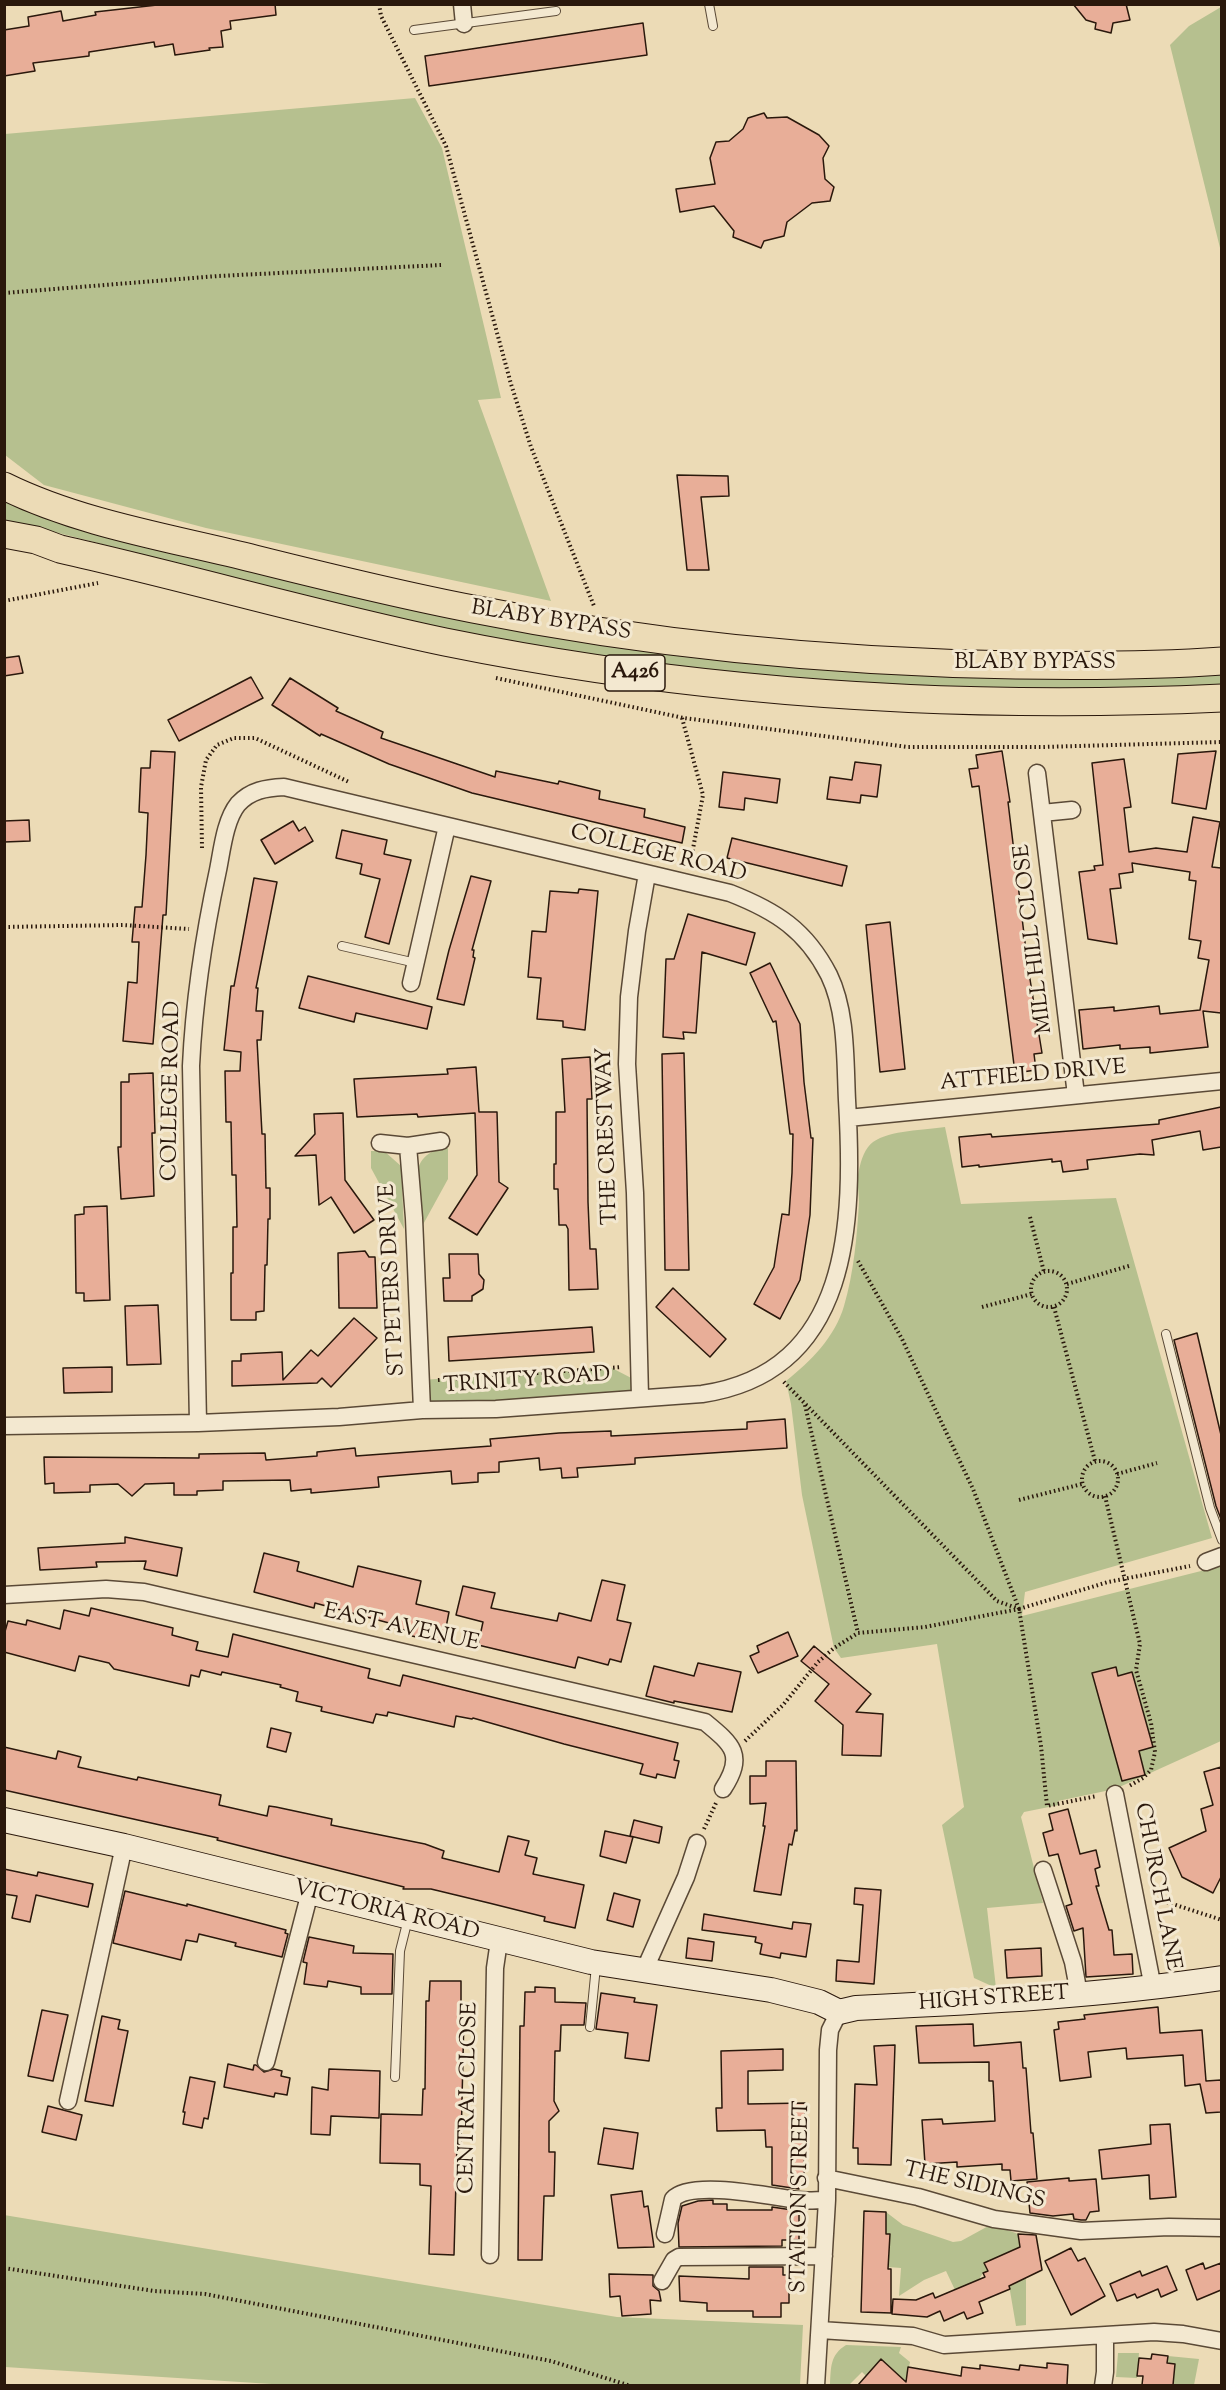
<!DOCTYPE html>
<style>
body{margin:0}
#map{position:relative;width:1226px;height:2390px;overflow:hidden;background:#ecdbb6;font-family:"Sorts Mill Goudy",serif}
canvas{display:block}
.frame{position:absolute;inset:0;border:6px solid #2a180c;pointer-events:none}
</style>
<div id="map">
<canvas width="1226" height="2390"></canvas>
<div class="frame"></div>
</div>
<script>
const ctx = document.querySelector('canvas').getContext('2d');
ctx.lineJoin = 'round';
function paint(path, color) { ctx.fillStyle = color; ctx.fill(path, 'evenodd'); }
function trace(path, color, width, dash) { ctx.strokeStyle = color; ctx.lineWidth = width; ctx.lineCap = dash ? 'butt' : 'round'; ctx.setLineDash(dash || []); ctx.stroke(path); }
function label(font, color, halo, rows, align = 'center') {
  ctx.font = font + ' "Sorts Mill Goudy",serif'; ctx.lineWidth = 6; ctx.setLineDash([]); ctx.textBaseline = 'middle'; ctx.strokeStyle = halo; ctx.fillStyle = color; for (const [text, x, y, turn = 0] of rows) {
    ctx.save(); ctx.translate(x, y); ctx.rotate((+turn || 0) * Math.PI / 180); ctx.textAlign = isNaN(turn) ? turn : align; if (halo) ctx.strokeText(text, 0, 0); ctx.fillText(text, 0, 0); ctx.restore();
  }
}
const green = new Path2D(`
 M1221,7V252L1170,45L1189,26Z
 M415,98L442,148L501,398L478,400L551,601L206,528L44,485L5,455V134Z
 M4,501L58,521L695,657L803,668L927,676L1221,674V685C948,699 669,680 402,619C309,598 217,573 125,550C99,543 73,537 47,530C33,527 19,522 5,521Z
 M945,1127L961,1204L1116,1198L1212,1538L1025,1592L1022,1616L1221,1566V1741L1115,1789L1058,1801L1059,1805L1024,1812L1021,1817L1043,1903L987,1908L996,1988L974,1978L942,1825L964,1807L937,1644L841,1658L834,1648L802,1495L791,1404L786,1381C811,1361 835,1337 844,1306C854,1272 857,1236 859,1202C859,1191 856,1180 859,1170C861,1160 865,1148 873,1142C890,1130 925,1130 945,1127Z
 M448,1148V1179L420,1230C417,1199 403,1151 448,1148Z
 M371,1151H384L401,1166L404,1229L371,1168Z
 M610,1367L639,1382L640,1397L422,1410V1380Z
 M886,2212L903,2225L953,2242L961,2241L992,2224L1018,2234L1021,2255L985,2263L988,2271L983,2273L978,2281L955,2290L946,2271L924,2280L899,2296L901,2268L888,2267L890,2235L881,2234L886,2227Z
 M4,2215L617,2317L803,2325L800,2385L303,2386L5,2367Z
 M1026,2278V2325L1016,2326L1009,2285Z
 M846,2345L901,2347L899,2353L910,2362L905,2385H883L895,2372L866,2376L862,2372L850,2384H830C831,2367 830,2355 846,2345Z
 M1118,2353H1139L1137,2378L1116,2377Z
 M1168,2356L1199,2359L1194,2385H1173L1175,2364L1167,2363Z`);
const building = new Path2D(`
 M166,4H275L276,15L230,21L231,29L221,31L223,47L209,48L210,50L175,55L173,44L155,47L154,42L89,52V56L33,63L35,71L4,76V30L29,26L28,17L61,11L63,21L96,15L95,12Z
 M1073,4H1126L1130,20L1113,23L1111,33L1095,29L1096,23L1086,20Z
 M643,23L647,55L429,86L425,56Z
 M764,113L767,118L787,117L819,135L829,146L823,158L825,179L834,187L830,201L812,203L787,222L784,236L764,241L761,248L733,237L734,231L714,206L680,212L676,189L715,184L710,158L716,142L729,141L743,129L748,118Z
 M677,475L728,476L729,496L701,497L709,570H687Z
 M19,656L23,673L4,676V658Z
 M251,677L263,698L179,741L168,720Z
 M290,678L338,708L336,711L383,732L381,738L495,777L496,771L558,784L559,781L600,791L599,799L645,809L644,817L685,827L682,843L472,793L389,764L321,734L320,736L272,705Z
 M151,751L175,752L166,915H163L153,1044L123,1041L128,982L137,983L139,942H132L135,907H142L146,855L148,813L139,812L141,768H150Z
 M1002,751L1010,802H1008L1028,967L1042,1053L1034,1054L1036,1070L1015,1073L979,786L972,787L969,769L978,768L976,755Z
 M1216,751L1206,809L1172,803L1178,754Z
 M1124,759L1131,807L1124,808L1129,852L1156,848L1187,852L1193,817L1220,822L1212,867L1221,868V1013L1203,1011L1208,1047L1150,1053V1047L1120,1049V1045L1083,1049L1079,1010L1114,1007V1011L1159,1006L1160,1014L1200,1010L1209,960L1198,958L1201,941L1189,939L1196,881L1189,880L1190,872L1132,863L1133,872L1119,874L1121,888L1110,889L1117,944L1088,939L1079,872L1095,870L1094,866L1103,865L1092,763Z
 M855,762L881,765L877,797L861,795L860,803L827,799L830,777L852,780Z
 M723,772L780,779L777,803L745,798L744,810L719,807Z
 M29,820L30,841L4,842V821Z
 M293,821L299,831L305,827L313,841L275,864L261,840Z
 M342,830L387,840L384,854L411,860L389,944L365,937L380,879L360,874L362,864L336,858Z
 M732,838L847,866L842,886L727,858Z
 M471,876L491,881L472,950H474L473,957L475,958L464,1005L437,999L449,950Z
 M254,878L277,882L256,988H258L256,1011H263L261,1040H257L262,1134H265L266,1188H270V1219H268L267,1265H265L264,1311L256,1312V1320H231V1273H233V1227H237L236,1175H232L231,1122H226L225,1071H240L241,1052L224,1050L231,986H234Z
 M579,889L598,891L585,1030L563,1027V1021L537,1019L541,978L528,977L532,931L546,932L550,891L578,893Z
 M688,914L755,933L746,965L702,952L696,1033L683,1032L684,1039L663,1037L666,959H674Z
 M890,922L905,1069L880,1072L866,925Z
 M770,963L800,1024L804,1082L811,1138H813L810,1215L800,1280L780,1319L754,1304L774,1267L782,1214L789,1215L792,1173L793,1134H790L776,1021L773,1022L750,973Z
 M308,976L432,1007L427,1029L356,1013L354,1022L299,1008Z
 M684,1053L689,1270H665L662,1054Z
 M590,1057L592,1099H587L588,1202L590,1249H596L598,1289L569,1290L568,1229L566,1225H559L558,1189H554V1164H556V1112H565L562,1059Z
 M476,1067L479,1112H497L499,1182L508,1188L477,1235L449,1218L477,1175L475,1113L418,1117L417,1114L357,1117L354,1079L448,1074L447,1069Z
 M153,1073L155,1133H152L154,1196L121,1199L118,1147H121V1082H129V1074Z
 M1221,1107V1147L1203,1150L1200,1131L1152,1140L1154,1155L1140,1154L1087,1160L1088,1169L1063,1172L1061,1161L1052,1162V1159L979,1167V1165L962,1167L959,1137L991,1134L992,1137L1159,1124V1120Z
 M343,1113L345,1180L374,1220L354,1233L331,1197L319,1205L316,1155L295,1156L315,1134L314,1114Z
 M107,1206L110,1300L84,1301V1293H76L75,1215L84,1214V1207Z
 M365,1251L369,1257H375L377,1308H339L338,1253Z
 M449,1254H478L479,1274L484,1280L483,1289L472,1296V1301H444L443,1278H450Z
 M673,1288L726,1339L710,1357L656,1307Z
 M158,1305L161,1364L127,1365L125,1306Z
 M354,1318L377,1338L331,1387L322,1378L317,1383L232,1386V1361H241V1354L282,1352L283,1380L311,1350L318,1356Z
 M592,1327L594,1352L449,1361L448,1337Z
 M1197,1333L1221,1435V1519L1216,1506L1174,1340Z
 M112,1367V1392L64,1393L63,1368Z
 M785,1419L787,1448L635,1458V1464L577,1468L578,1477L562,1478L561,1468L540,1470L539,1458L499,1462V1472L478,1473V1482L452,1484L451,1471L378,1477L379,1487L311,1493V1489L291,1491L290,1480L223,1481V1490L197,1491V1495H174V1483L145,1484L132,1496L118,1484L90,1485V1492L54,1493V1483L45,1484L44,1457L199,1458V1454L265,1453L266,1460L317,1456V1452L355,1448L356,1456L491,1446L490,1439L559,1433L611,1431V1436L747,1429V1422Z
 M125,1537L182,1548L177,1576L144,1569L146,1561L96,1562L97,1567L40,1570L38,1548L125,1543Z
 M264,1553L299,1562L297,1571L353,1587L358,1566L421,1581L416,1604L449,1612L443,1643L412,1636V1632L389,1626V1623L315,1603L314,1608L254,1592Z
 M602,1580L625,1585L617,1620L631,1623L621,1662L610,1659L608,1665L578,1657L575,1668L478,1645L483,1622L456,1615L463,1586L495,1593L491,1608L557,1621L559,1613L591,1621Z
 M91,1608L173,1628L172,1635L198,1642L196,1650L228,1657L233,1634L370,1669L368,1678L400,1686L403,1675L678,1743L674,1760L679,1761L675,1778L657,1774L656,1778L640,1774L643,1764L564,1744L473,1718L472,1719L456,1716L454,1727L388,1712L387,1716L376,1714L373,1723L321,1711L322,1707L296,1701L298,1692L280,1687L281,1685L222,1672L221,1675L201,1670L199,1677L191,1675L189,1686L114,1669L109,1663L79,1656L75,1671L4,1652V1635L8,1621L26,1625L27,1620L60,1629L64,1610L89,1616Z
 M788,1632L798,1656L758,1673L750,1656L759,1652L757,1646Z
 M814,1646L871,1694L856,1712L883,1714L881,1756L842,1755L843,1725L815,1701L829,1684L801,1661Z
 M698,1663L741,1672L732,1712L674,1701V1703L646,1696L654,1666L694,1676Z
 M1116,1667L1118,1676L1132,1672L1153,1747L1139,1751L1145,1775L1122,1781L1092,1673Z
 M271,1728L291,1733L286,1752L267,1747Z
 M4,1747L56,1759L58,1751L81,1757L78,1767L137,1780L138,1777L221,1795L219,1805L267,1816L269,1806L276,1807L332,1819L331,1825L425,1844L444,1851L442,1858L499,1872L508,1836L529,1841L525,1855L537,1858L533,1874L584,1885L575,1928L544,1921L545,1917L489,1903L431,1889H403L404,1887L217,1840L218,1838L4,1790Z
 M766,1761H796L797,1831L795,1830L792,1845L789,1844L781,1895L754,1891L765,1826H763L766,1803L750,1804V1776H766Z
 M1221,1767V1877L1213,1893L1182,1877L1169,1848L1206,1831L1201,1809L1213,1805L1204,1772Z
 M1068,1809L1080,1854L1096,1850L1100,1867L1095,1869L1099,1886H1096L1109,1930H1112L1114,1955L1132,1954L1133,1974L1086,1977L1083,1928L1074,1931L1066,1906L1072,1904L1058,1854L1049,1856L1043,1833L1053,1830L1049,1814Z
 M634,1820L662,1827L659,1843L630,1836Z
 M605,1831L633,1837L626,1863L600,1856Z
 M4,1869L37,1876L38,1872L93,1884L88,1907L36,1895L30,1922L12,1918L17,1896L4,1894Z
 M855,1888L881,1890L874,1984L836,1981L837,1960L859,1962L863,1905L854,1904Z
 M125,1891L187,1906V1904L286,1930L285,1933L288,1934L282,1957L235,1946L236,1943L199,1934L197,1942L186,1940L181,1960L113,1943Z
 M614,1893L640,1900L633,1927L607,1920Z
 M704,1914L792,1929L793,1922L811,1924L806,1957L781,1953L780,1958L760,1954L762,1944L755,1942L756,1937L702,1930Z
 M309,1937L354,1946L353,1953L393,1954L392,1994H361V1987L328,1981L327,1987L304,1984L307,1963L303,1962Z
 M688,1938L714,1942L712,1961L686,1958Z
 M1041,1948L1042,1976L1007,1978L1005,1950Z
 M430,1981H461V2015H464L461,2143H457L454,2255L429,2254L431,2186L420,2185V2164L380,2163L381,2114L422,2115L423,2089H425L426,2001H429Z
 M535,1987L555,1988V2002L586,2003L584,2025H561L560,2051H555L554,2101L559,2111L549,2121V2152H555L554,2196H544L542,2260H518L520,2026H524L525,1992H535Z
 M601,1993L635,1998L634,2002L657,2005L649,2061L625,2058L628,2033L596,2029Z
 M1158,2007L1160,2033L1202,2030L1206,2081L1221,2080V2112L1206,2113L1200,2084L1185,2086L1183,2055L1127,2059L1126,2048L1088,2052L1091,2077L1060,2081L1054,2030L1059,2029L1058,2022L1085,2019L1084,2015Z
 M42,2010L68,2015L53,2081L28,2076Z
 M102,2016L120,2020L118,2029L128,2031L113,2106L85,2101Z
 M973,2024L974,2046L1021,2042L1023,2068H1026L1031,2133H1033L1037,2179L1011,2181L1010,2170H1002V2164L957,2167V2162L925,2164L922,2120L942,2119L943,2124L995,2121L993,2081H989V2062L919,2063L916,2026Z
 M895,2045L891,2165L858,2164V2148H853L855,2084L877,2085L874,2046Z
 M783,2049V2070L748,2071V2104L805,2103L804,2186H799V2189L772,2185V2147H766L765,2130L717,2131L716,2108H722L721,2051Z
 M228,2064L253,2070L254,2065H256L264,2072L274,2069L282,2071L281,2076L290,2078L287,2095L275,2093L274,2097L224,2087Z
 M329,2069L380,2071L379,2118L331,2116L330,2135L311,2134L312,2087L328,2090Z
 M190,2077L215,2082L208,2119L204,2118L202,2128L183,2124L185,2112H183Z
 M48,2106L82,2115L76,2140L42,2132Z
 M1170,2124L1176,2197L1150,2199L1149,2175L1102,2179L1099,2150L1151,2144L1150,2125Z
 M604,2128L638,2133L633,2169L598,2164Z
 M1069,2178V2181L1096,2179L1099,2211L1090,2212L1086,2220H1081L1074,2219L1073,2214L1053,2216L1030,2213L1027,2182Z
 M642,2191L644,2207L648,2206L654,2247L618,2248L611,2195Z
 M713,2200V2204H727V2210H772V2207L799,2211V2240H782V2246L679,2247L678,2223L682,2206L698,2201Z
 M864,2211L886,2212V2234H890L888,2269H891V2313L861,2312Z
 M1018,2234L1036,2235L1042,2270L1009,2286L1010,2289L979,2302L983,2313L967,2319L964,2312L944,2321L940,2311L927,2317L892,2314L893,2299L916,2300L933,2293L935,2298L985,2277L983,2273L988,2271L984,2263L1020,2247Z
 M1071,2248L1078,2261L1085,2258L1105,2296L1071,2315L1045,2261Z
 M1203,2263L1205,2269L1221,2263V2290L1197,2300L1186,2270Z
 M1167,2266L1177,2290L1161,2297L1158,2289L1137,2298L1135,2294L1117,2301L1110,2284L1140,2271L1142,2276Z
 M749,2267H783V2275H789V2303H781V2317H753V2311H707V2303L680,2301L679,2276L749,2279Z
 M609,2274L653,2275V2286L659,2291L661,2301L650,2300L651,2314L622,2316L620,2296L610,2297Z
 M1152,2354L1168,2356L1167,2363L1175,2364L1173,2385H1142L1143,2376H1137L1139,2358L1151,2359Z
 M881,2359L906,2382L908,2367L961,2376L962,2367L980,2369V2365L1019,2370L1020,2365L1047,2368V2363L1068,2365L1067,2385H858Z`);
const path = new Path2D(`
 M379,4L381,16L446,146L511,384L531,447L594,606
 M4,293L218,276L441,265
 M4,601L98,583
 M496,678L684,718L908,747H1042L1222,742
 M682,718L703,795L690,865
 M202,848L201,787L206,760L217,745L234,738H255L349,782
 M4,927L123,925L189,929
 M1030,1217L1044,1272
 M858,1261L902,1339L973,1489L1019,1609L1041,1746L1047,1806L1097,1796
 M1031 1289a18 18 0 1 1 36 0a18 18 0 1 1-36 0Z
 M1067,1284L1129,1266
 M982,1307L1032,1294
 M1054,1307L1095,1461
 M438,1380L622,1367
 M805,1405L858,1633
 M1082 1479a18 18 0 1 1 36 0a18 18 0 1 1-36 0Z
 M1117,1474L1157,1463
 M1105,1496L1140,1644L1136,1670L1151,1723L1155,1752L1151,1770L1143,1778L1129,1786
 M1019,1500L1082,1484
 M1019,1609L1108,1582L1190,1566
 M745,1741L783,1705L818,1662L834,1648L858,1633L925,1627L1019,1609L997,1601L782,1380
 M704,1829L716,1803
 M1154,1898L1222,1920
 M4,2268L154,2291L205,2294L551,2361L631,2386`);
const lane = new Path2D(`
 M709,4L713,26
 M414,30L556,11
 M342,946L416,963
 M1166,1334L1210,1508L1222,1540
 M590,2027L596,1966
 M395,2077L400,1951L408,1919`);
const street = new Path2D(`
 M462,4L464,24
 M1037,773L1076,1095
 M1042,813L1072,810
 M411,983L447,826
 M848,1118L1222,1081
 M380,1143L408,1146L414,1218L422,1410
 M408,1146L441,1141
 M640,1397L635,1193L627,1064L629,997L637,931L647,874
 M4,1426L198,1423L339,1417L422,1410L496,1409L702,1394C852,1372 854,1221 847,1100C845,1060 847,1012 829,975C806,930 776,911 730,893L284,787C266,788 251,790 238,804C225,820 222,850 218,870C204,935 194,1000 191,1066L198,1423
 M1206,1562L1222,1556
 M4,1595L106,1589L144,1592L705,1722C733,1745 745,1755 723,1789
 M1115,1794L1153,1988
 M1043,1870L1073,1962L1079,1994
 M644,1971L686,1877L697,1843
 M266,2062L310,1892
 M68,2101L124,1846
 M826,2178L918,2197L994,2219L1081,2231L1169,2227L1222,2228
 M665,2234L673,2199C691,2179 773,2197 798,2200C807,2201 817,2200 827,2200
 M490,2255L495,1968L499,1941
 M662,2281L674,2260L679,2257L824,2256
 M820,2330L913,2336L944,2345L1154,2332L1183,2334L1222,2341
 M816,2386L827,2200L828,2050L830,2030L839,2012
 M1103,2386L1105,2372V2336`);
const secondary = new Path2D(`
 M4,1820L124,1846L591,1962L771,1990L819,2002L839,2012L856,2008C978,2002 1100,1996 1222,1978`);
const primary = new Path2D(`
 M4,486C81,524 172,538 255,559C327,577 400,595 473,609C652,645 834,662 1016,665C1085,666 1153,666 1222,661
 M4,534L36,540L60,549C189,578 316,615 445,642C701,694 961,710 1222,698`);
const shields = [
 [635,673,60]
];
const shieldNames = [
 ["A426",635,673]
];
const streetNames = [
 ["BLABY BYPASS",551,622,9],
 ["BLABY BYPASS",1035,664],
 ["COLLEGE ROAD",658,855,14],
 ["MILL HILL CLOSE",1035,939,-97],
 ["ATTFIELD DRIVE",1033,1077,-5],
 ["COLLEGE ROAD",173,1091,-89],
 ["THE CRESTWAY",609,1136,-92],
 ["ST PETERS DRIVE",394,1280,-93],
 ["TRINITY ROAD",527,1382,-4],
 ["EAST AVENUE",401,1629,12],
 ["CHURCH LANE",1156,1887,79],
 ["VICTORIA ROAD",386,1912,14],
 ["HIGH STREET",994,2000,-4],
 ["CENTRAL CLOSE",470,2098,-89],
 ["THE SIDINGS",974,2187,13],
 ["STATION STREET",802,2197,-89]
];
paint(green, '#b6c08f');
paint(building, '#e8ae98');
trace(building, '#2a180c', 1.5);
trace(lane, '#5a4936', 10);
trace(street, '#5a4936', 19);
trace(secondary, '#2a180c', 26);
trace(primary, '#2a180c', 29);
trace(path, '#2a180c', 4, [1.5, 3]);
trace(lane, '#f3e8d0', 8);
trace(street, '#f3e8d0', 16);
trace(secondary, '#f3e8d0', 24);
trace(primary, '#ecdbb6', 27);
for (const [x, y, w] of shields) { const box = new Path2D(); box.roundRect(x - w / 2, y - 18, w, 36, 4.5); ctx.fillStyle = '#f3e8d0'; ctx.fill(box); trace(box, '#2a180c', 1.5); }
label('bold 21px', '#2a180c', null, shieldNames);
label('22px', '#2a180c', '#f3e8d0', streetNames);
</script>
